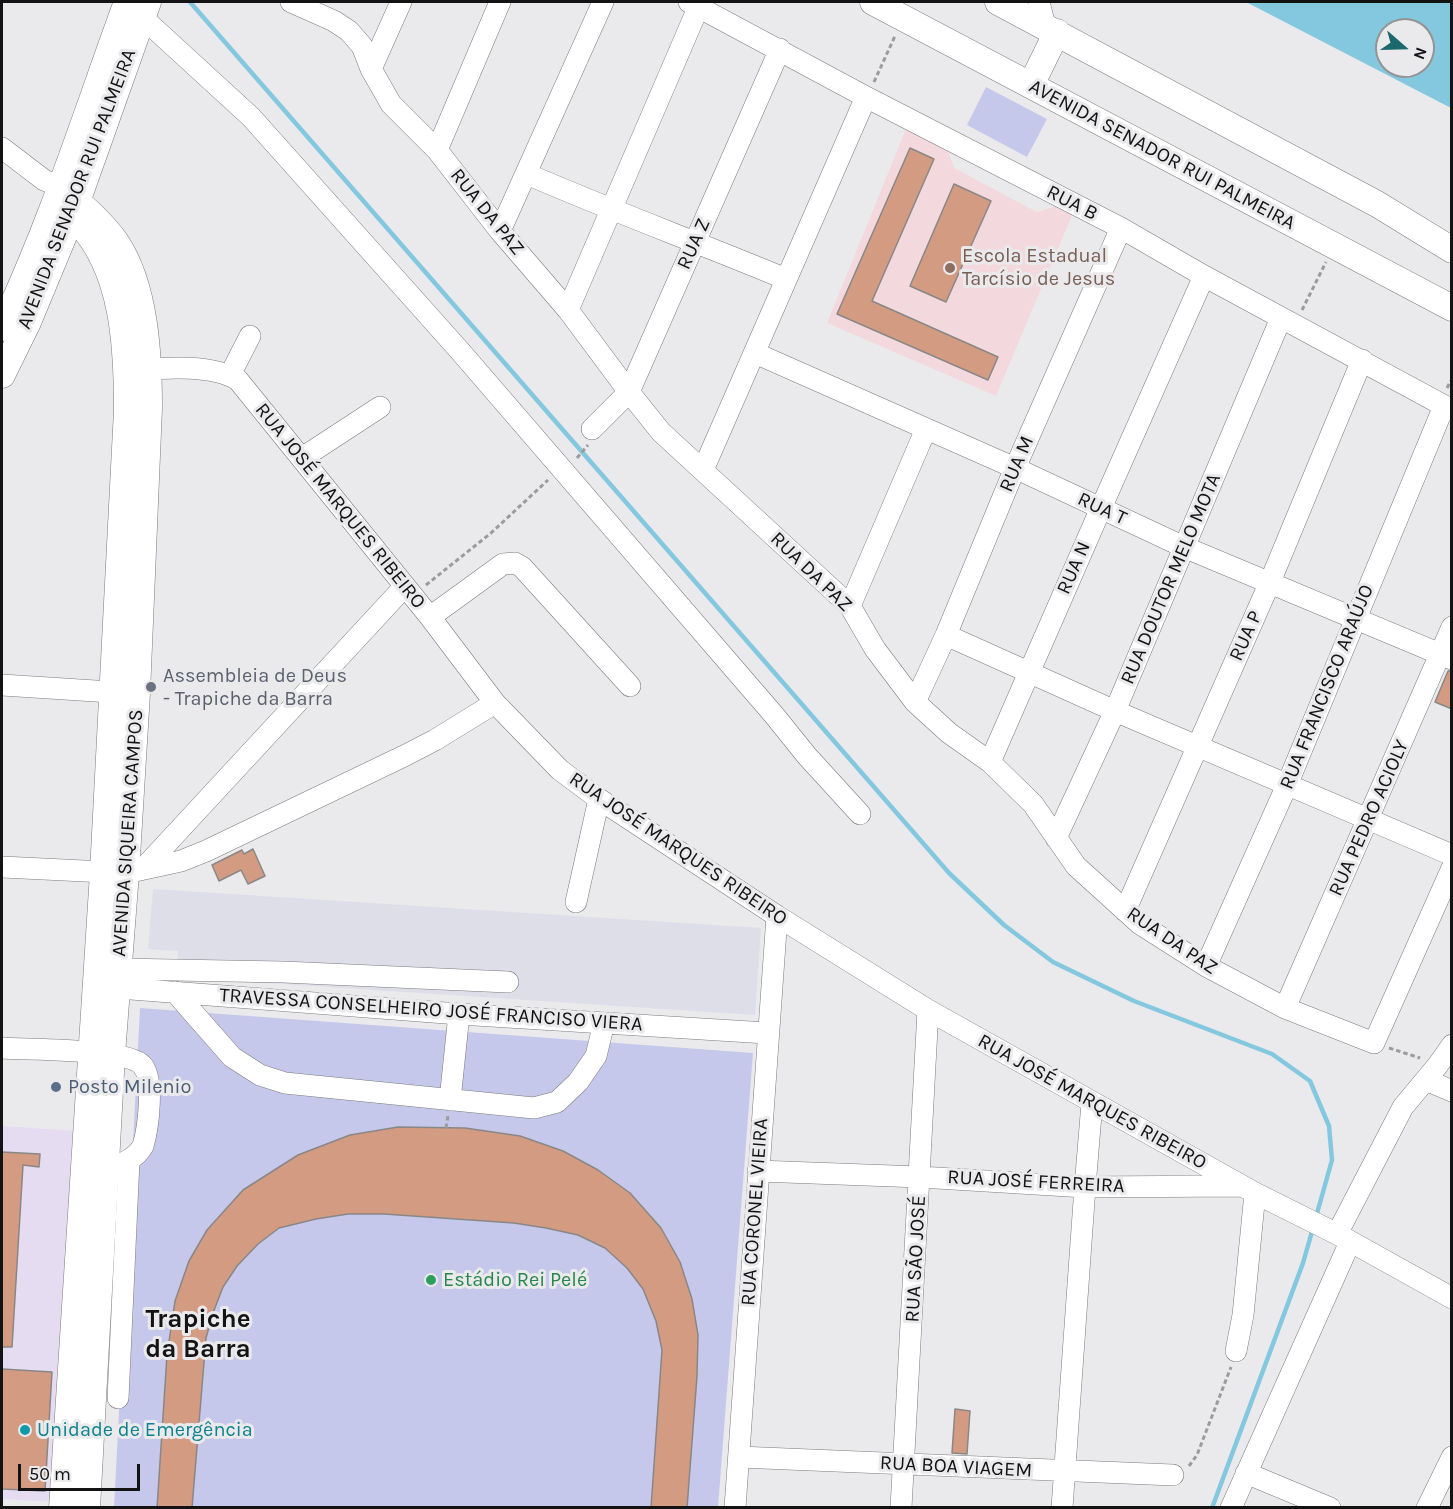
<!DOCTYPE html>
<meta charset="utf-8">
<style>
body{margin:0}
#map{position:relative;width:1453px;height:1509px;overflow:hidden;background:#eaeaec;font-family:Karla,sans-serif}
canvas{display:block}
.frame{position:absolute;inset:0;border:3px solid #131314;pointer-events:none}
.north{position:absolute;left:1375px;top:18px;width:60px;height:60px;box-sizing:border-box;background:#eaeaec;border:2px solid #949496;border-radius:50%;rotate:110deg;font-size:16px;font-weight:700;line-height:24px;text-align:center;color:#131314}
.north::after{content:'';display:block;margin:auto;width:21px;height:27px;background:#1b686d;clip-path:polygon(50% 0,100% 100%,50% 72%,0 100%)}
.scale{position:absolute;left:18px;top:1464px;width:122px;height:27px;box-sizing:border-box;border:3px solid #131314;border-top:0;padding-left:8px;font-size:18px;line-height:21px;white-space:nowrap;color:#131314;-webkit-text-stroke:4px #eaeaec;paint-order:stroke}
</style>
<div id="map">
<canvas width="1453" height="1509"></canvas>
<div class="frame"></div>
<div class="north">N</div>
<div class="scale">50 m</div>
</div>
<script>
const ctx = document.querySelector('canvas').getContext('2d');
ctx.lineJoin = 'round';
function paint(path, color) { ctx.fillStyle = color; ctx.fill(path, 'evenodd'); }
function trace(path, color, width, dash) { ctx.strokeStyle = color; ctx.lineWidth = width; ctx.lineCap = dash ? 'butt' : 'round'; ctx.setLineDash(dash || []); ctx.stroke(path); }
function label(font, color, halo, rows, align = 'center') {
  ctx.font = font + ' Karla,sans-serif'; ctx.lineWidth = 6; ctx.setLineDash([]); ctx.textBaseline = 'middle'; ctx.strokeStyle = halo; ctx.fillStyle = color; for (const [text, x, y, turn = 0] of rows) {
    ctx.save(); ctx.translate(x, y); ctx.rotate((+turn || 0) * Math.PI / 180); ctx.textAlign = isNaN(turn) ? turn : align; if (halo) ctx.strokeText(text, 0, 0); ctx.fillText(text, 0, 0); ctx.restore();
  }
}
const built = new Path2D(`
 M153,889L761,928L755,1015L176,977L178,951L148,949Z`);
const education = new Path2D(`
 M906,129L947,147L954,168L1037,212L1056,206L1073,213L996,396L827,323Z`);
const medical = new Path2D(`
 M2,1126L77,1131L54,1502L2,1499Z`);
const green = new Path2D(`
 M986,87L1047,119L1027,157L967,125Z
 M140,1008L753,1053L718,1507L114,1508Z`);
const water = new Path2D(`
 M1246,2H1451V108ZM1387,30H1423V66H1387Z`);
const stream = new Path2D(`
 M190,2L949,873L1004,925L1053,962L1134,1001L1272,1054L1310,1081L1329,1126L1332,1160L1316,1217
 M1212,1508L1303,1263L1313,1228`);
const building = new Path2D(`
 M910,148L934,159L872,301L998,357L988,380L837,314Z
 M954,184L991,201L946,302L910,286Z
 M1448,671H1452V709L1435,702Z
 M253,849L265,876L248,884L241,870L219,881L212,865L242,850L244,854Z
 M398,1127L465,1128L520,1136L563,1151L598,1170L630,1193L661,1228L680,1262L692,1299L698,1335L697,1376L687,1508H651L662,1350L656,1321L643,1289L627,1268L605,1248L578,1235L546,1228L514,1223L384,1214H348L316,1219L279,1228L258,1244L237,1266L223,1287L213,1313L206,1338L192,1508H157L167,1355L175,1301L189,1261L207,1230L243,1190L298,1155L350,1135Z
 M2,1152L40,1154L39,1167L23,1165L12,1347H2Z
 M2,1369L52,1372L45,1491L2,1489Z
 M955,1409L970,1411L967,1454L952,1453Z`);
const path = new Path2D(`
 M874,82L895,36
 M1302,310L1326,262
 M1447,388L1452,379
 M577,458L588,445
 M426,585L491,533L548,480
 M1389,1048L1420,1058
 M446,1128L448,1116
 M1189,1466L1197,1455L1231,1367`);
const minor = new Path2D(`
 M291,2L334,21L349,31L362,46L371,69L391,104L437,150L500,231L568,310L629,392L661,432L850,606L875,649L915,702L949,733L990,762L1033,804L1076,866L1140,924L1206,966L1285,1008L1374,1043L1452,868
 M689,2L866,97L1121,228L1204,276L1452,410
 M1039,2L1045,26
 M143,18L251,117L460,351L774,715L807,756L860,814
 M371,69L401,2
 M2,148L44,180L60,187
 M437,150L500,2
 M527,174C612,211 700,243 786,279
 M500,231L603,2
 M568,310L698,8
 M755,353L1015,468L1184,547L1452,659
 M134,370C164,368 212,364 238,380L430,617L495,703L560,770L599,799L777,916L928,1010L1255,1193L1337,1234L1452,1298
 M230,375L250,336
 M592,429L629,392L780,49
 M302,458L380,407
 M703,470L866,97
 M850,606L926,429
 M430,617L503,564L515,563L522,567L630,686
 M946,635L1115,711L1452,855
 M2,685L127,693
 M915,702L946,635L1015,468L1121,228
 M990,762L1101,508L1204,276
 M1056,838L1115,711L1281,318
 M2,867L126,873L181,861L206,851L404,756L435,740L495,703
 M143,869L405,586
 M576,902L599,799
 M1125,911L1270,582L1362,360
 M1206,966L1287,785L1444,406
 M119,969L283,972L508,982
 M102,990L118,988L459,1014L767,1033
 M175,992L232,1057L260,1075L285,1083L534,1108L557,1102L578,1082L596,1056L604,1023
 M1285,1008L1452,627
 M2,1048C29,1050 126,1048 142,1065C155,1079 148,1129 143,1146C135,1160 120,1164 106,1170
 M1426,1080L1452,1091
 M450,1100L459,1014
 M758,1171L920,1177L1085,1187L1240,1186
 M1337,1234L1403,1107L1438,1065L1452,1045
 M1236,1351L1243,1315L1255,1193
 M118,1398L129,1161
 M739,1457L1173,1475
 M1246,1473L1330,1508
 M735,1508L777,916
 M901,1508L928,1010
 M1062,1508L1085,1187L1092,1103
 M1231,1508L1350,1242
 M1427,1508L1452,1457`);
const major = new Path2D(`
 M873,2L1452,308
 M998,2L1377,204L1452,250
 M1031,85L1057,32
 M60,187C80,203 101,221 116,242C146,286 149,357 149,408L137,693L126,873L112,1054L87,1508
 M2,328C52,223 87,111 127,2
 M2,375L28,322L72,216L148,2
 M62,1508L103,873L127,410C127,347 124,270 78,222`);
const markers = [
 [950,268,6,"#8d6e63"],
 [151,687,6,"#6b7280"],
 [56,1087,6,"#5c6f8a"],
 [431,1280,6,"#2e9e5b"],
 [25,1430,6,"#0f9aa8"]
];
const streetNames = [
 ["AVENIDA SENADOR RUI PALMEIRA",1162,155,28],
 ["AVENIDA SENADOR RUI PALMEIRA",77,189,-69],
 ["RUA B",1072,203,27],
 ["RUA DA PAZ",487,212,51],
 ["RUA Z",694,244,-66],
 ["RUA M",1017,464,-67],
 ["RUA JOSÉ MARQUES RIBEIRO",340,506,51],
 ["RUA T",1102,509,25],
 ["RUA N",1074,568,-66],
 ["RUA DA PAZ",811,572,44],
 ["RUA DOUTOR MELO MOTA",1171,579,-67],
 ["RUA P",1246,636,-66],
 ["RUA FRANCISCO ARAÚJO",1327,687,-68],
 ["RUA PEDRO ACIOLY",1369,818,-66],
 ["AVENIDA SIQUEIRA CAMPOS",128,833,-86],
 ["RUA JOSÉ MARQUES RIBEIRO",678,849,34],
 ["RUA DA PAZ",1172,941,34],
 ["TRAVESSA CONSELHEIRO JOSÉ FRANCISO VIERA",431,1010,4],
 ["RUA JOSÉ MARQUES RIBEIRO",1092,1102,29],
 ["RUA JOSÉ FERREIRA",1036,1182,3],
 ["RUA CORONEL VIEIRA",755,1212,-86],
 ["RUA SÃO JOSÉ",916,1259,-87],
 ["RUA BOA VIAGEM",956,1467,3]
];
const educationNames = [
 ["Escola Estadual",962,256],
 ["Tarcísio de Jesus",962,279]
];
const worshipNames = [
 ["Assembleia de Deus",163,676],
 ["- Trapiche da Barra",163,699]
];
const serviceNames = [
 ["Posto Milenio",68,1087]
];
const leisureNames = [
 ["Estádio Rei Pelé",443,1280]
];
const cultureNames = [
 ["Unidade de Emergência",37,1430]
];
const districtNames = [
 ["Trapiche",198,1320],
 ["da Barra",198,1350]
];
paint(built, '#dddee8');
paint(education, '#f3d9de');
paint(medical, '#e5dcf1');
paint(green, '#c6c8eb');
paint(water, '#83c8de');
trace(stream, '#83c8de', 4.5);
paint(building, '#d49b83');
trace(building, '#898786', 1.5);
trace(minor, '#7b7b7e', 22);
trace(major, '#7b7b7e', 27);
trace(path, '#9b9b9d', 3, [4.5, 3]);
trace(minor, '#fff', 21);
trace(major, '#fff', 26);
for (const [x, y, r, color] of markers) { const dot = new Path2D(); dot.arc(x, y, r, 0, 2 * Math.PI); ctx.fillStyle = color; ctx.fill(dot); trace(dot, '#eaeaec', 2); }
label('20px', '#131314', '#eaeaec', streetNames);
label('20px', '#785e54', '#eaeaec', educationNames, 'left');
label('20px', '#5b616d', '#eaeaec', worshipNames, 'left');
label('20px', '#4e5e75', '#eaeaec', serviceNames, 'left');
label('20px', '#27864d', '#eaeaec', leisureNames, 'left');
label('20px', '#0d838f', '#eaeaec', cultureNames, 'left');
label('bold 26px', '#131314', '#eaeaec', districtNames);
</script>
